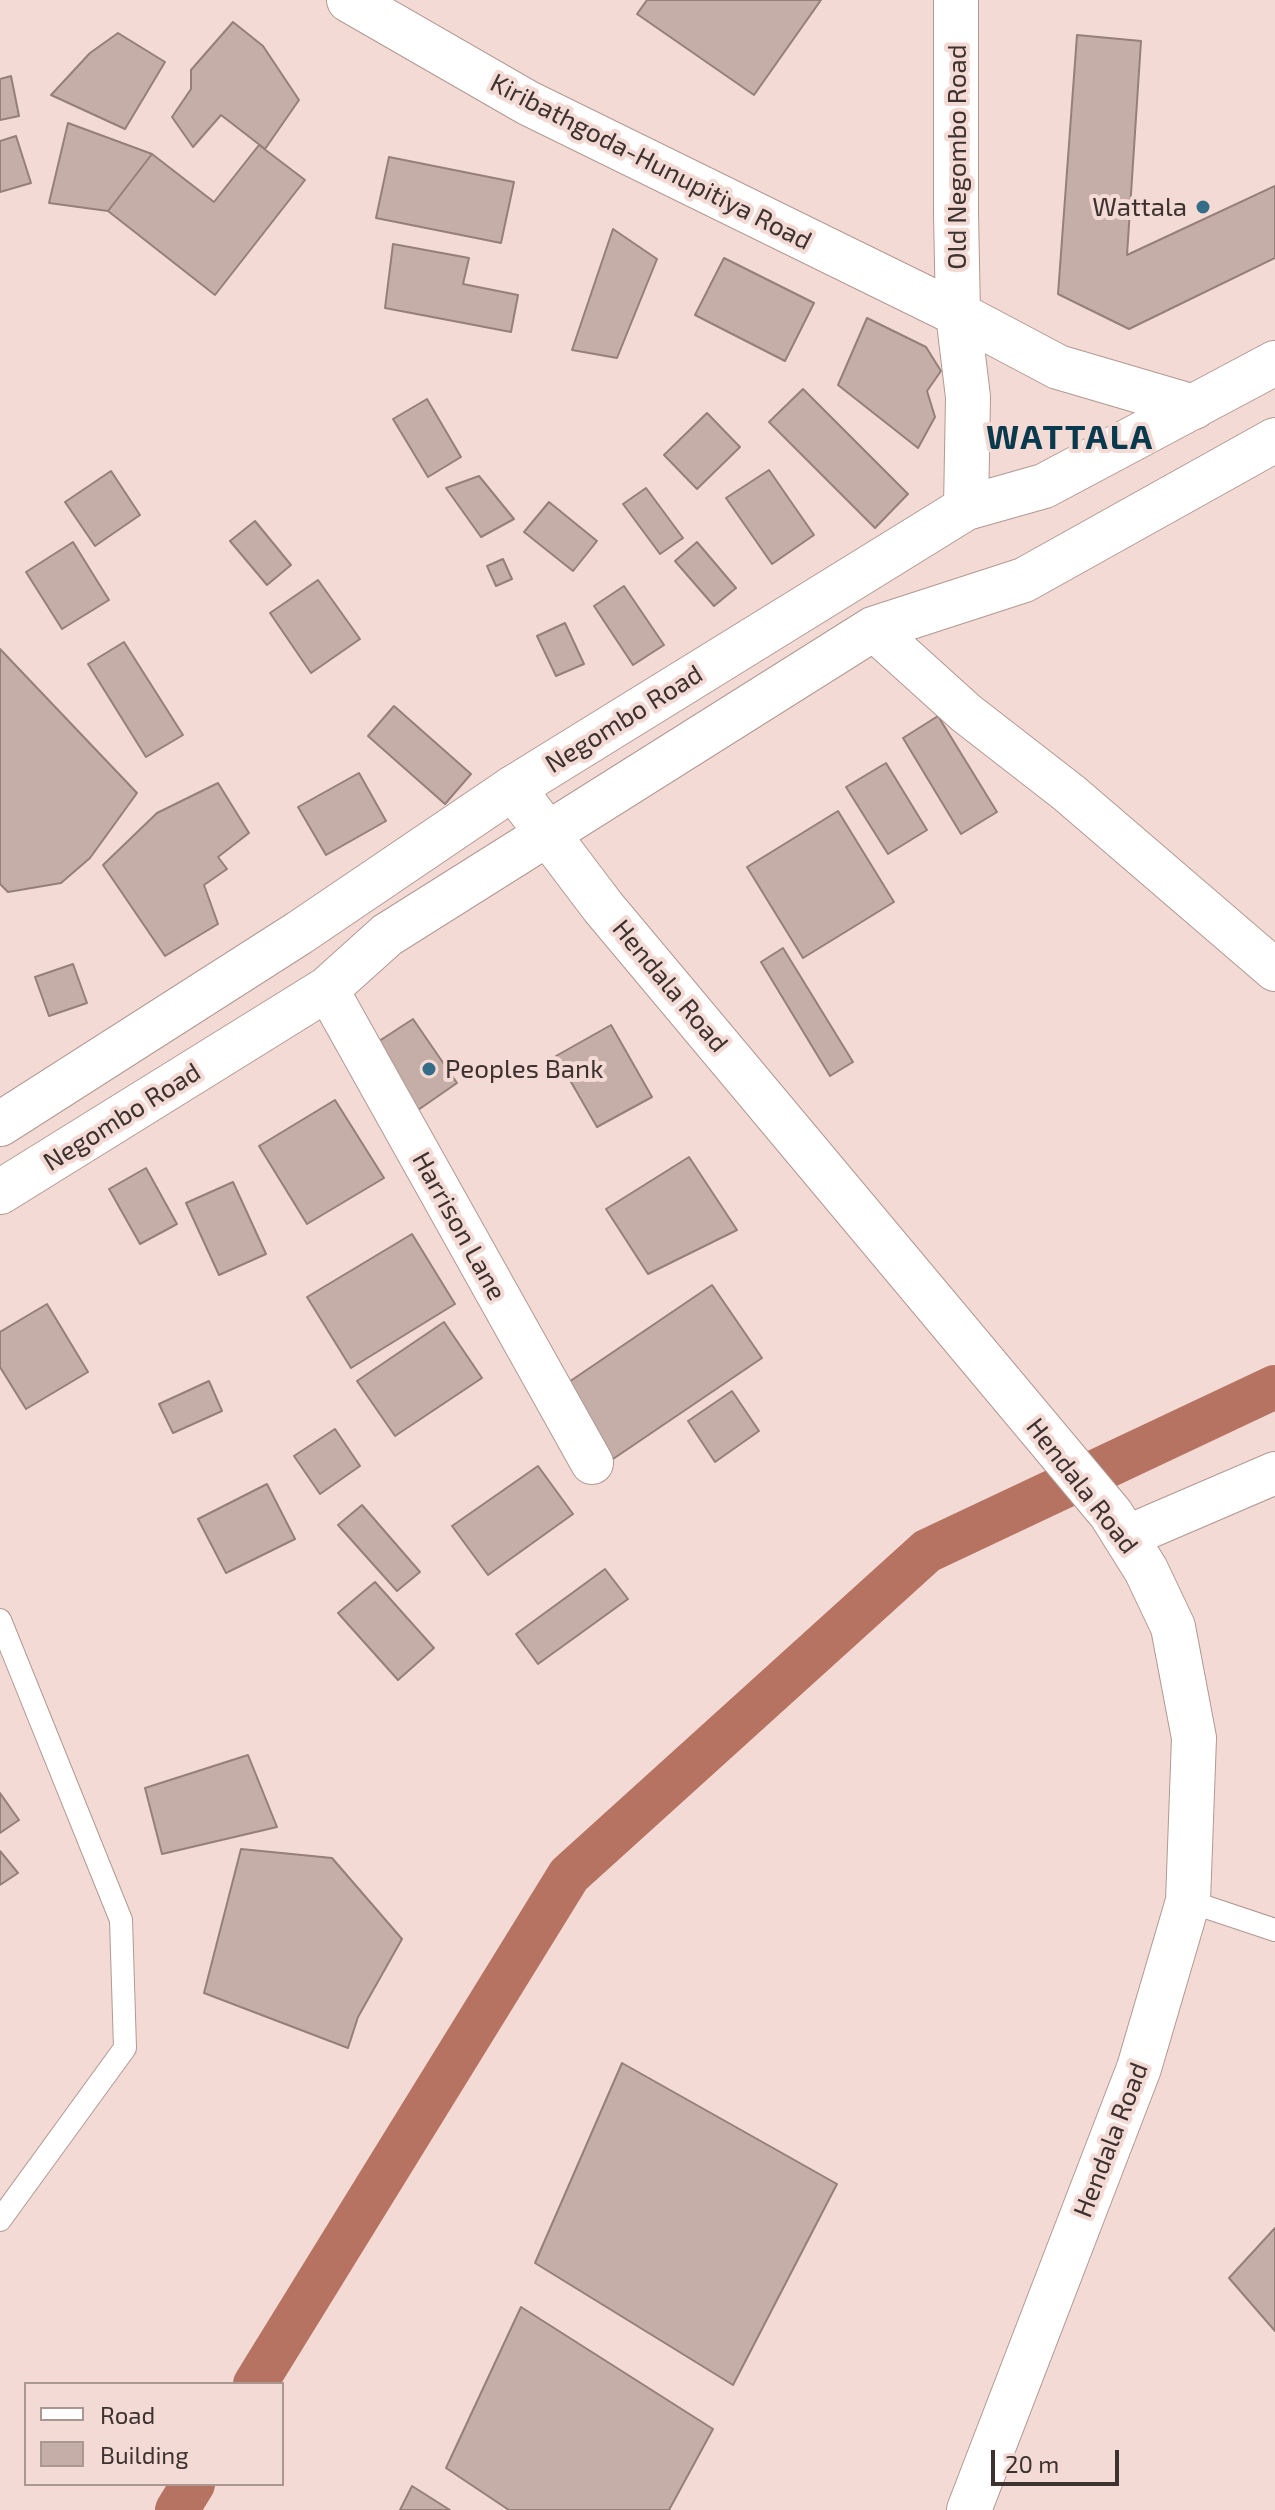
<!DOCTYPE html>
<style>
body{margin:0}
#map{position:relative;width:1275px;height:2510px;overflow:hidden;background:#f4dad4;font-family:"Exo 2",sans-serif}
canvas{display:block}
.legend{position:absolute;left:24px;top:2382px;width:260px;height:104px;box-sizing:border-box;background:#f4dad4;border:2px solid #aa9792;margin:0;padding:10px 14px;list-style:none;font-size:24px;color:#3c3230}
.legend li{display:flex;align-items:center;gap:16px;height:40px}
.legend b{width:40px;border:2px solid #aa9792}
.scale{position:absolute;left:991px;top:2450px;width:128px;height:36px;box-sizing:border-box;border:4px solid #3c3230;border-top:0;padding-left:10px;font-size:24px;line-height:28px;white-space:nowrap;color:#3c3230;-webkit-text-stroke:6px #f4dad4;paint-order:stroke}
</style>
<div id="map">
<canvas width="1275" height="2510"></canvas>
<ul class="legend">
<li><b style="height:10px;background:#fff"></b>Road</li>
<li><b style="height:22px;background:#c6aea8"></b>Building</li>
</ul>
<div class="scale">20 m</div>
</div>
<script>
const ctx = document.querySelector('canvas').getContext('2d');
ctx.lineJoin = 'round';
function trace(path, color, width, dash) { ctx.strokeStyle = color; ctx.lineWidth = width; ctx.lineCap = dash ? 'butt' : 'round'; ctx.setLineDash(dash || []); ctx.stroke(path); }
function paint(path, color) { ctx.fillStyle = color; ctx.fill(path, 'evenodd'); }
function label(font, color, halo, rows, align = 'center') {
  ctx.font = font + ' "Exo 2",sans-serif'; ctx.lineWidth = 8; ctx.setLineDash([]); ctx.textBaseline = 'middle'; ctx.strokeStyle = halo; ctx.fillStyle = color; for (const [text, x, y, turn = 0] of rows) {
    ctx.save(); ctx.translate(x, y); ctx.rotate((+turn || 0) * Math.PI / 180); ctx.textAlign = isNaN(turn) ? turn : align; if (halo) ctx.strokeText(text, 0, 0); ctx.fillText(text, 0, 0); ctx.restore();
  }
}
const canal = new Path2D(`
 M255,2384L569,1875L927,1551L1275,1387
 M177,2510L193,2484`);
const building = new Path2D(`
 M647,0H821L754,95L637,14Z
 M233,22L263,46L299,100L265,149L221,115L193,147L172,117L191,89V70Z
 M118,33L165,62L125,129L51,95L90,53Z
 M1077,35L1141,41L1127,255L1275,186V258L1129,329L1058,294Z
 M11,76L19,116L0,120V79Z
 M68,123L152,154L108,211L49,203Z
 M16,136L31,183L0,192V141Z
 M259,145L305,180L215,295L108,211L152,154L214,202Z
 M389,157L514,182L501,243L376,218Z
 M613,229L657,259L617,358L572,350Z
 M393,244L469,258L463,284L518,295L511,332L385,308Z
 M724,258L814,303L785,361L695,315Z
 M867,318L926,347L941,371L927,391L935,417L918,448L838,385Z
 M803,389L908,494L875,528L769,422Z
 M427,399L461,457L428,477L393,419Z
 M707,413L740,447L697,489L664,455Z
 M769,470L814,535L772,564L726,498Z
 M111,471L140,515L95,546L65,502Z
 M479,476L514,519L481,537L446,488Z
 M646,488L683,538L660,554L623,504Z
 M549,502L597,541L573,571L524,532Z
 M255,521L291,565L267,585L230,541Z
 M73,542L109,600L62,629L26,572Z
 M697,542L736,588L714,606L675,561Z
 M503,559L512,579L496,586L487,566Z
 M318,580L360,639L311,673L270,613Z
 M624,586L664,645L633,665L594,606Z
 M565,623L584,664L556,676L537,636Z
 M124,642L183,735L146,757L88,664Z
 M0,649L137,793L90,858L61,883L8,892L0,884Z
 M394,706L471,774L445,804L368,736Z
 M938,716L997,812L961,834L903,738Z
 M886,763L927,830L888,854L846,787Z
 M359,773L386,821L326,855L298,807Z
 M218,783L249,833L218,857L227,869L204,885L218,924L165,956L103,865L157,813Z
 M838,811L894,902L803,958L747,867Z
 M783,948L853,1062L830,1076L761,962Z
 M73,964L87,1003L49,1016L35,977Z
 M413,1019L457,1083L418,1110L373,1045Z
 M611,1025L652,1097L597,1127L556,1056Z
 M335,1100L384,1178L307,1224L259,1146Z
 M689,1157L737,1230L648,1274L606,1209Z
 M146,1168L177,1224L140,1244L109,1189Z
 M233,1182L266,1254L219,1275L186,1203Z
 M412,1234L455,1304L351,1368L307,1297Z
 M712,1285L762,1358L613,1459L563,1386Z
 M47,1304L88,1372L26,1409L0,1367V1332Z
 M444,1322L482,1378L395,1436L357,1381Z
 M209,1381L222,1411L173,1433L159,1404Z
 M732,1391L759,1431L715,1462L688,1421Z
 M335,1429L360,1466L320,1494L294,1456Z
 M538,1466L573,1514L488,1575L452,1526Z
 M267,1484L295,1539L226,1573L198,1519Z
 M362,1505L420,1572L397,1591L338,1525Z
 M605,1569L628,1599L538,1664L516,1634Z
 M375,1582L434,1648L398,1680L338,1613Z
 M248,1755L277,1827L162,1854L145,1788Z
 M0,1793L19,1820L0,1833Z
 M241,1849L332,1858L402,1939L358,2017L348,2048L204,1993Z
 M0,1851L18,1873L0,1885Z
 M622,2063L837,2184L733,2385L535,2263Z
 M1275,2228V2331L1229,2278Z
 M521,2307L713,2429L669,2510H509L446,2468Z
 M412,2486L450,2510H400Z`);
const service = new Path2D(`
 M0,1620L121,1920L125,2048L0,2220
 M1188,1901L1275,1930`);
const minor = new Path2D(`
 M873,629L966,713L1069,793L1275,970
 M327,989L592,1463
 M1126,1537L1275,1473`);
const primary = new Path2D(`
 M349,0L528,103L958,314L1058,367L1194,407
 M956,0V213L958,314L968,397L966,508
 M513,788L603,907L1111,1514L1146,1570L1173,1627L1194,1738L1188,1901L1139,2068L969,2510`);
const trunk = new Path2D(`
 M0,1124L299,933L513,788L966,508L1044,486L1275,363
 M0,1192L327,989L387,935L873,629L1024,580L1275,440`);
const markers = [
 [1203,207,8,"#356c87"],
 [429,1069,8,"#356c87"]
];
const streetNames = [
 ["Old Negombo Road",957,157,-90],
 ["Kiribathgoda-Hunupitiya Road",651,162,27],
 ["Negombo Road",624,719,-32],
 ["Hendala Road",670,986,50],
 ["Negombo Road",122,1117,-32],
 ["Harrison Lane",459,1226,61],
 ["Hendala Road",1082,1486,52],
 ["Hendala Road",1111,2140,-69]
];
const poiNames = [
 ["Wattala",1187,207],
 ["Peoples Bank",445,1069,"left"]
];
const districtNames = [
 ["WATTALA",1070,438]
];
trace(canal, '#b77362', 44);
paint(building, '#c6aea8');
trace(building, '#967f79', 2);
trace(service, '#b19993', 24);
trace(minor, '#b19993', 44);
trace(primary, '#b19993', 46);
trace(trunk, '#b19993', 46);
trace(service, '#fff', 22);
trace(minor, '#fff', 42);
trace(primary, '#fff', 44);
trace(trunk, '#fff', 44);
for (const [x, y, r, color] of markers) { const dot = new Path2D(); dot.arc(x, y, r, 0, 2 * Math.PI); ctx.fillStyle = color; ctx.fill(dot); trace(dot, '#f4dad4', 3); }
label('26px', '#3c3230', '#f4dad4', streetNames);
label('26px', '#3c3230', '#f4dad4', poiNames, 'right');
ctx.letterSpacing = '2px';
label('bold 34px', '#09394d', '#f4dad4', districtNames);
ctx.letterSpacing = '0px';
</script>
